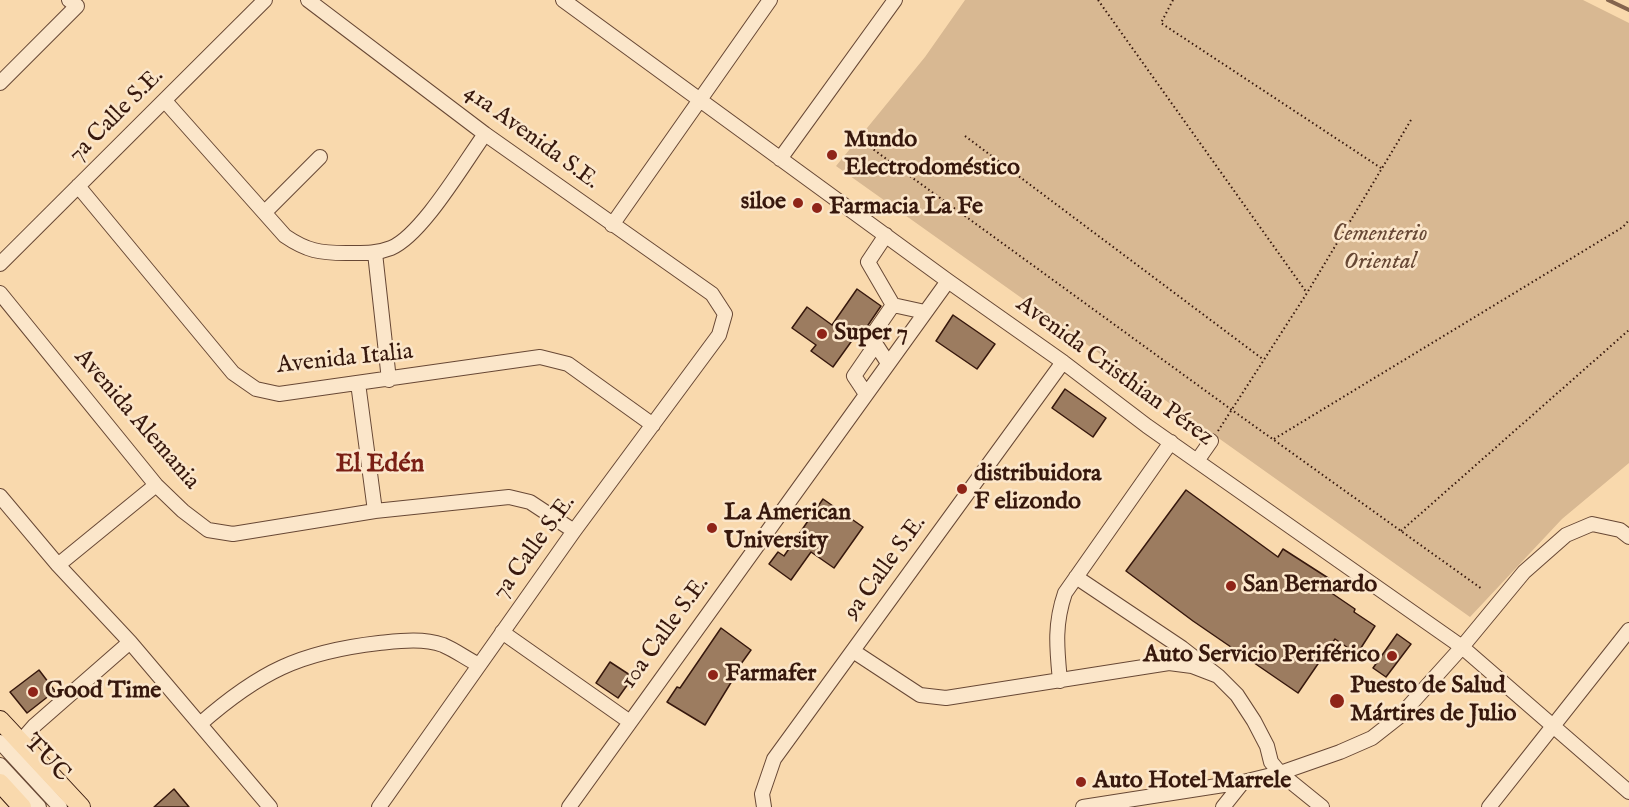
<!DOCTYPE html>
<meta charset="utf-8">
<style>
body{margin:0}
canvas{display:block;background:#f9d9ad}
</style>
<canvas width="1629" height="807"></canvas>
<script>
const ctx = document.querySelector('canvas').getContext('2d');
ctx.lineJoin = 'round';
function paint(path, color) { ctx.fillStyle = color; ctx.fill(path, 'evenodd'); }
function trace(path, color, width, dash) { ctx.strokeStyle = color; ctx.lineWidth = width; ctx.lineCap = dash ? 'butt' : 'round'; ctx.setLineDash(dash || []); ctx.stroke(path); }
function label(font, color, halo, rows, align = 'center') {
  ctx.font = font + ' "IM FELL English",serif'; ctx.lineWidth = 5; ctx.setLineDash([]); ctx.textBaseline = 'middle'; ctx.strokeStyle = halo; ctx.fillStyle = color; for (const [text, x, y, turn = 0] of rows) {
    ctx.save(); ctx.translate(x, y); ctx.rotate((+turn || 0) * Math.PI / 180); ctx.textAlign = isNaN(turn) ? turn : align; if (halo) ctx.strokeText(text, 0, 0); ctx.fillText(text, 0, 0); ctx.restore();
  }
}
const green = new Path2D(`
 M965,0H1583L1629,23V463L1562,519L1470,617L836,166L925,57Z`);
const stream = new Path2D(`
 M1608,0L1629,10`);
const building = new Path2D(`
 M857,289L881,306L864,331L861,328L833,367L811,351L816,345L792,328L807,307L832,325Z
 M953,315L995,344L977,369L936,341Z
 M1065,389L1106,418L1093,437L1052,408Z
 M1186,490L1278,557L1283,549L1336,583L1330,592L1355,609L1354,612L1375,626L1357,654L1335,639L1298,693L1193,621L1126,571Z
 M823,499L863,527L834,568L811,552L791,580L769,564L778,552L784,556Z
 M721,628L751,650L733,675L735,676L705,725L667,702L677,687L680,688Z
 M1397,634L1411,644L1386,677L1373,668Z
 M610,662L633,677L618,698L596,683Z
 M39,670L55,691L27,713L10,692Z
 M174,789L189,807H154Z`);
const path = new Path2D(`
 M1098,0L1307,293
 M1173,0L1161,23L1381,168
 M965,136L1264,360
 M870,147L1232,410L1482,589
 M1218,431L1307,293L1411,120
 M1274,439L1623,227L1629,220
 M1401,531L1629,330`);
const minor = new Path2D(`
 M308,0L485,134L712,294L725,314L719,335L574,531L379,807
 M563,0L948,281L1063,362L1147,426L1462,647L1629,792
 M0,83L77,6L69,0
 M165,101L285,236C307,251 320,253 346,253C362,253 376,254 391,248C422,235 464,163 485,134
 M780,159L895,0
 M78,186L233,373L256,389L279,394L540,357L568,364L653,425
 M265,212L320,157
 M612,225L770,0
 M886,235L868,262L893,305
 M375,253L389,380
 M0,264L265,0
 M0,293L156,485L183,511L208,530L233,534L375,511L509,497L530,502L574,531
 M888,363L871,337L893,305L925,312
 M358,383L375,511
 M866,394L854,376L876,344
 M1197,461L1211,441
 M0,496L58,565L130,642L270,807
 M58,565L156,485
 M1076,577L1182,648L1218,676L1237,695L1254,721L1267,746L1271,762L1280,773L1322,807
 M502,632L630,722
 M853,651L920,695L946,698L1169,663L1192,666L1218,676
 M1060,681C1057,649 1054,625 1065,593L1171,442
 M200,724C259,672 300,652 379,643C400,641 422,638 443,645C455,650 467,659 479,665
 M0,742L60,807
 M20,742L34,726L130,642
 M0,765L39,807
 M569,807L948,281
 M764,807L762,794L774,759L1063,362
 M1083,807L1243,782L1280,773L1340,752L1372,738L1400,716L1462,647L1524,572L1566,535L1592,524L1620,530L1629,537
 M1223,807L1243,782
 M1489,807L1629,630`);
const major = new Path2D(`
 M0,720L81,807
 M0,783L22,807`);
const markers = [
 [832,155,6,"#8f2418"],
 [798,203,6,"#8f2418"],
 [817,208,6,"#8f2418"],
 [822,334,6,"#8f2418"],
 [962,489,6,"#8f2418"],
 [712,528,6,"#8f2418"],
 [1231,586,6,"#8f2418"],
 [1392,656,6,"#8f2418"],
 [713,675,6,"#8f2418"],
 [33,692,6,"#8f2418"],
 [1337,701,8,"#8f2418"],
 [1081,782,6,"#8f2418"]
];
const streetNames = [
 ["7a Calle S.E.",117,116,-45],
 ["41a Avenida S.E.",531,138,36],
 ["Avenida Italia",345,360,-6],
 ["Avenida Cristhian Pérez",1114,372,36],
 ["Avenida Alemania",136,420,49],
 ["7a Calle S.E.",535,548,-54],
 ["9a Calle S.E.",886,568,-54],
 ["10a Calle S.E.",666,633,-54],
 ["TUC",46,759,47]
];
const poiNames = [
 ["Mundo",844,141],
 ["Electrodoméstico",844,169],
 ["siloe",786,203,"right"],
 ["Farmacia La Fe",829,208],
 ["Super 7",834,334],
 ["distribuidora",974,475],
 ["F elizondo",974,503],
 ["La American",724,514],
 ["University",724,542],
 ["San Bernardo",1243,586],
 ["Auto Servicio Periférico",1380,656,"right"],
 ["Farmafer",725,675],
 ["Puesto de Salud",1350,687],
 ["Mártires de Julio",1350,715],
 ["Good Time",45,692],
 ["Auto Hotel Marrele",1093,782]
];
const parkNames = [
 ["Cementerio",1380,235],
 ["Oriental",1380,263]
];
const neighbourhoodNames = [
 ["El Edén",380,466]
];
paint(green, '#d8b892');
trace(stream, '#84644d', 4);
paint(building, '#9c7c60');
trace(building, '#37180d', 1.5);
trace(minor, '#684835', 16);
trace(major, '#37180d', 20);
trace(path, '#37180d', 2, [1.5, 3]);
trace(minor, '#fbe6ca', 14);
trace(major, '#f9d9ad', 18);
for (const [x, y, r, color] of markers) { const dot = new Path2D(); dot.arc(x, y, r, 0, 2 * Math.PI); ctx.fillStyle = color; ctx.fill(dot); trace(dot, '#fbe6ca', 2); }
label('24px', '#37180d', '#fbe6ca', streetNames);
label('bold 24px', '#37180d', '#fbe6ca', poiNames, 'left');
label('italic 24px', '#674835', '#fbe6ca', parkNames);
label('bold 26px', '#7a1f14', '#fbe6ca', neighbourhoodNames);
</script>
